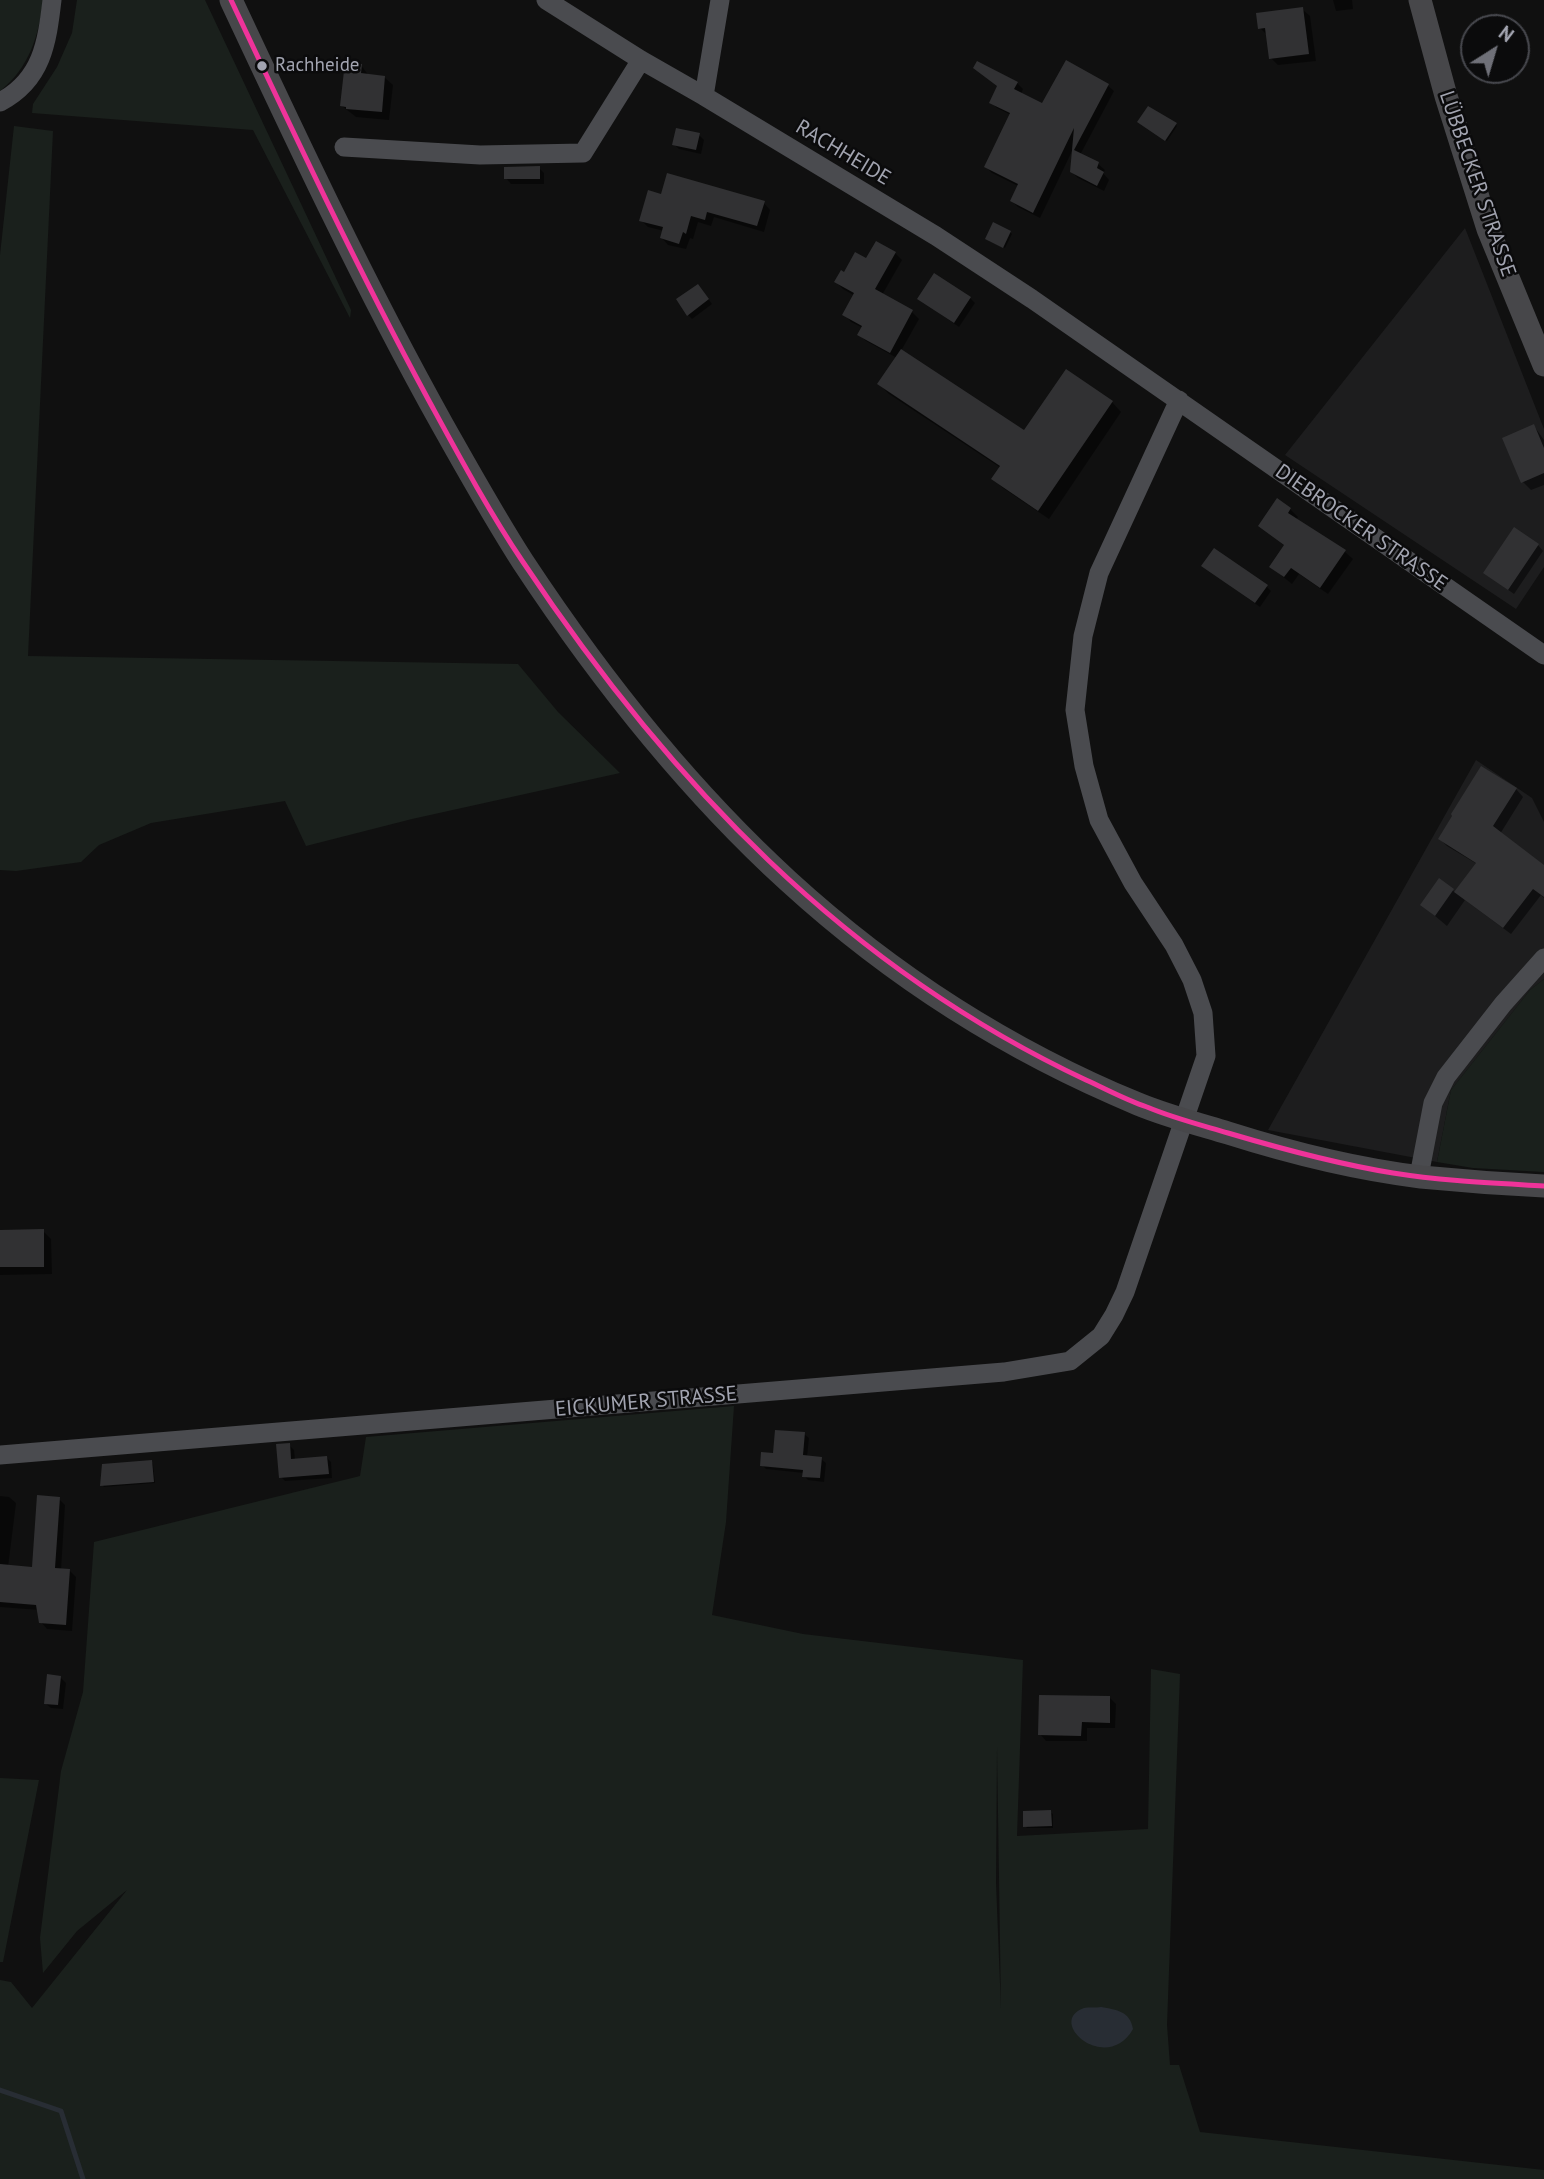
<!DOCTYPE html>
<meta charset="utf-8">
<style>
body{margin:0}
#map{position:relative;width:1544px;height:2179px;overflow:hidden;background:#101010;font-family:"PT Sans",sans-serif}
canvas{display:block}
.north{position:absolute;left:1460px;top:14px;width:70px;height:70px;box-sizing:border-box;background:#0b0b0c;border:2px solid #47484e;border-radius:50%;rotate:37deg;font-size:19px;font-weight:700;line-height:28px;text-align:center;color:#a2a4b0}
.north::after{content:'';display:block;margin:auto;width:24px;height:32px;background:#6f7078;clip-path:polygon(50% 0,100% 100%,50% 72%,0 100%)}
</style>
<div id="map">
<canvas width="1544" height="2179"></canvas>
<div class="north">N</div>
</div>
<script>
const ctx = document.querySelector('canvas').getContext('2d');
ctx.lineJoin = 'round';
function paint(path, color) { ctx.fillStyle = color; ctx.fill(path, 'evenodd'); }
function trace(path, color, width, dash) { ctx.strokeStyle = color; ctx.lineWidth = width; ctx.lineCap = dash ? 'butt' : 'round'; ctx.setLineDash(dash || []); ctx.stroke(path); }
function label(font, color, halo, rows, align = 'center') {
  ctx.font = font + ' "PT Sans",sans-serif'; ctx.lineWidth = 5; ctx.setLineDash([]); ctx.textBaseline = 'middle'; ctx.strokeStyle = halo; ctx.fillStyle = color; for (const [text, x, y, turn = 0] of rows) {
    ctx.save(); ctx.translate(x, y); ctx.rotate((+turn || 0) * Math.PI / 180); ctx.textAlign = isNaN(turn) ? turn : align; if (halo) ctx.strokeText(text, 0, 0); ctx.fillText(text, 0, 0); ctx.restore();
  }
}
const built = new Path2D(`
 M1465,228L1544,429V567L1516,609L1285,455Z
 M1476,760L1532,798L1544,822V979L1530,990L1451,1090L1437,1162L1268,1130Z`);
const green = new Path2D(`
 M0,0H43C39,36 29,68 0,91Z
 M77,0H205L351,310L350,318L253,130L32,113L33,104L57,67L72,33Z
 M14,126L53,131L28,656L518,664L558,712L620,773L412,819L306,846L285,801L151,823L99,845L81,862L16,871L0,870V255Z
 M1544,979V1172L1473,1168L1437,1162L1451,1090L1530,990Z
 M734,1406L726,1522L712,1615L803,1634L1023,1660L1017,1836L1148,1829L1151,1669L1180,1674L1167,2025L1170,2065H1179L1200,2132L1544,2170V2179H0V1980L11,1982L32,2008L127,1890L77,1931L43,1973L40,1938L61,1771L83,1692L94,1542L360,1476L366,1437ZM997,1747L1001,2009L996,1883Z
 M0,1778L39,1780L3,1962H0Z`);
const water = new Path2D(`
 M1101,2007C1117,2010 1130,2011 1133,2029C1107,2075 1045,2022 1084,2008C1088,2007 1096,2008 1101,2007Z`);
const shadow = new Path2D(`
 M1333,0H1352L1353,9L1336,11Z
 M1302,9L1310,16L1316,61L1278,65L1271,58L1268,36L1260,28Z
 M361,65L369,76L384,77L393,85L389,120L356,117L342,106Z
 M1017,83L1023,89L1021,94L1043,105L1107,85L1114,91L1080,155L1098,164L1105,170L1103,173L1109,180L1104,191L1078,178L1072,172L1074,147L1040,218L1018,207L1012,201L1018,186L992,173L986,167L1011,115L997,108L991,102Z
 M1141,124H1175L1177,126L1167,141Z
 M699,135L704,140L701,154L679,149L674,144Z
 M539,168L544,173V184H511L506,178Z
 M662,196L764,203L770,210L764,232L714,217L711,226L698,222L693,239L690,238L686,249L668,245L662,238L664,231L648,227L641,220Z
 M1010,232L1012,234L1005,248L989,241Z
 M895,253L902,260L882,295L912,312L919,319L901,351L1025,433L1112,402L1121,412L1049,519L1003,488L993,478L1001,468L889,394L879,384L897,358L866,341L859,334L863,328L851,322L845,315L855,296L843,289L836,282L867,261Z
 M702,290L712,304L692,319L688,315Z
 M970,298L975,303L959,327L919,299Z
 M1534,426L1544,440V485L1531,490L1523,482Z
 M1290,509L1298,517L1296,520L1345,552L1353,559L1328,594L1299,574L1292,584L1271,567L1285,546L1260,526Z
 M1538,545L1543,551L1514,594L1485,573Z
 M1203,566L1266,586L1271,591L1260,607Z
 M1516,789L1523,797L1500,834L1544,868V898L1541,895L1511,934L1465,900L1447,926L1422,905L1440,881L1456,893L1477,864L1447,846L1440,839Z
 M43,1231L51,1239L52,1274L0,1275V1232Z
 M804,1434L809,1438L807,1457L821,1459L826,1463L824,1482L808,1480L804,1476V1473L766,1469L762,1465Z
 M289,1445L294,1450L295,1460L327,1458L331,1462L332,1478L285,1481L281,1477Z
 M151,1462L153,1464L155,1483L104,1487L102,1485Z
 M0,1496L9,1497L16,1503L8,1567L33,1568L59,1499L65,1505L61,1570L70,1571L76,1577L72,1631L47,1629L41,1622L39,1610L0,1607Z
 M61,1678L66,1683L63,1709L51,1708L45,1703Z
 M1110,1698L1116,1704L1115,1728H1087V1741H1046L1040,1734Z
 M1050,1812L1053,1814V1828H1027L1025,1826Z`);
const stream = new Path2D(`
 M0,2090L61,2111L83,2179`);
const building = new Path2D(`
 M1303,7L1309,54L1269,59L1265,28L1258,29L1256,13Z
 M1066,60L1109,84L1074,150L1099,162L1097,168L1104,172L1097,186L1070,172L1074,128L1033,213L1010,201L1018,184L984,167L1010,113L989,103L997,86L973,68L977,61L1018,82L1014,89L1042,103Z
 M345,62L362,64L361,73L385,76L382,112L346,109V107L340,106Z
 M1148,106L1177,123L1165,141L1137,122Z
 M676,128L700,133L696,150L672,145Z
 M540,166V179H504V167Z
 M667,173L765,201L757,226L707,212L705,220L691,216L686,234L683,232L679,244L660,238L663,227L639,221L648,190L661,194Z
 M993,222L1011,231L1003,248L985,239Z
 M876,241L896,252L875,289L913,310L890,353L857,335L862,326L842,315L854,293L834,282L841,270L844,272L855,252L866,258Z
 M934,273L971,297L954,323L917,299Z
 M698,284L709,299L687,316L676,299Z
 M901,349L1024,430L1066,369L1113,401L1038,511L991,479L1000,466L877,384Z
 M1534,424L1544,448V473L1521,483L1502,438Z
 M1277,498L1291,508L1288,513L1346,550L1320,588L1291,568L1284,577L1269,567L1284,545L1258,526Z
 M1514,527L1539,544L1508,590L1483,573Z
 M1214,548L1268,585L1255,603L1201,566Z
 M1481,766L1517,788L1493,826L1544,865V897L1533,889L1503,928L1454,892L1476,863L1438,839L1452,816L1451,814Z
 M1439,878L1454,889L1435,916L1420,905Z
 M44,1229V1267H0V1230Z
 M775,1430L805,1432L803,1455L822,1457L820,1478L802,1477L803,1470L760,1466L761,1452L773,1453Z
 M290,1443L291,1459L327,1456L329,1474L279,1478L276,1444Z
 M152,1460L154,1482L100,1486L102,1464Z
 M37,1495L60,1497L55,1568L70,1569L66,1625L39,1623L36,1605L0,1602V1564L32,1567Z
 M47,1674L61,1676L58,1705L44,1704Z
 M1039,1695L1110,1696V1723L1082,1722L1081,1736L1038,1735Z
 M1051,1810L1052,1826L1023,1827V1811Z`);
const minor = new Path2D(`
 M546,0L641,60L704,96L936,236L1032,299L1544,655
 M704,96L720,0
 M0,102C42,80 47,43 52,0
 M344,147L480,155L583,153L641,60
 M1419,1176L1433,1103L1446,1077L1503,1004L1544,958
 M0,1455L1004,1372L1070,1361L1101,1336L1114,1315L1125,1292L1206,1056L1203,1013L1192,980L1174,945L1133,883L1099,820L1084,766L1075,710L1083,636L1099,573L1179,400`);
const major = new Path2D(`
 M231,0C298,143 365,286 442,424C468,470 494,517 523,562C682,803 867,992 1138,1104C1167,1116 1198,1124 1228,1133C1291,1153 1356,1169 1421,1177C1462,1181 1503,1184 1544,1186
 M1420,0L1446,96L1488,229L1544,365`);
const bus1 = new Path2D(`
 M231,0C294,134 357,268 428,399C458,454 488,510 523,562C669,781 845,967 1086,1080C1106,1089 1126,1100 1147,1107C1173,1118 1201,1125 1228,1133C1282,1149 1337,1164 1393,1173C1443,1181 1494,1183 1544,1186`);
const markers = [
 [262,66,6,"#a2a4b0"]
];
const busNames = [
 ["Rachheide",275,66]
];
const streetNames = [
 ["RACHHEIDE",843,153,31],
 ["LÜBBECKER STRASSE",1477,184,71],
 ["DIEBROCKER STRASSE",1361,528,35],
 ["EICKUMER STRASSE",646,1402,-5]
];
paint(built, '#1d1d1e');
paint(green, '#1a201c');
paint(water, '#282d34');
paint(shadow, '#0007');
trace(stream, '#282d34', 5);
paint(building, '#313133');
trace(minor, '#4a4b4f', 19);
trace(major, '#47474a', 23);
trace(bus1, '#ef339a', 5);
for (const [x, y, r, color] of markers) { const dot = new Path2D(); dot.arc(x, y, r, 0, 2 * Math.PI); ctx.fillStyle = color; ctx.fill(dot); trace(dot, '#0b0b0c', 2.5); }
label('19px', '#a2a4b0', '#0b0b0c', busNames, 'left');
label('21px', '#a2a4b0', '#0b0b0c', streetNames);
</script>
